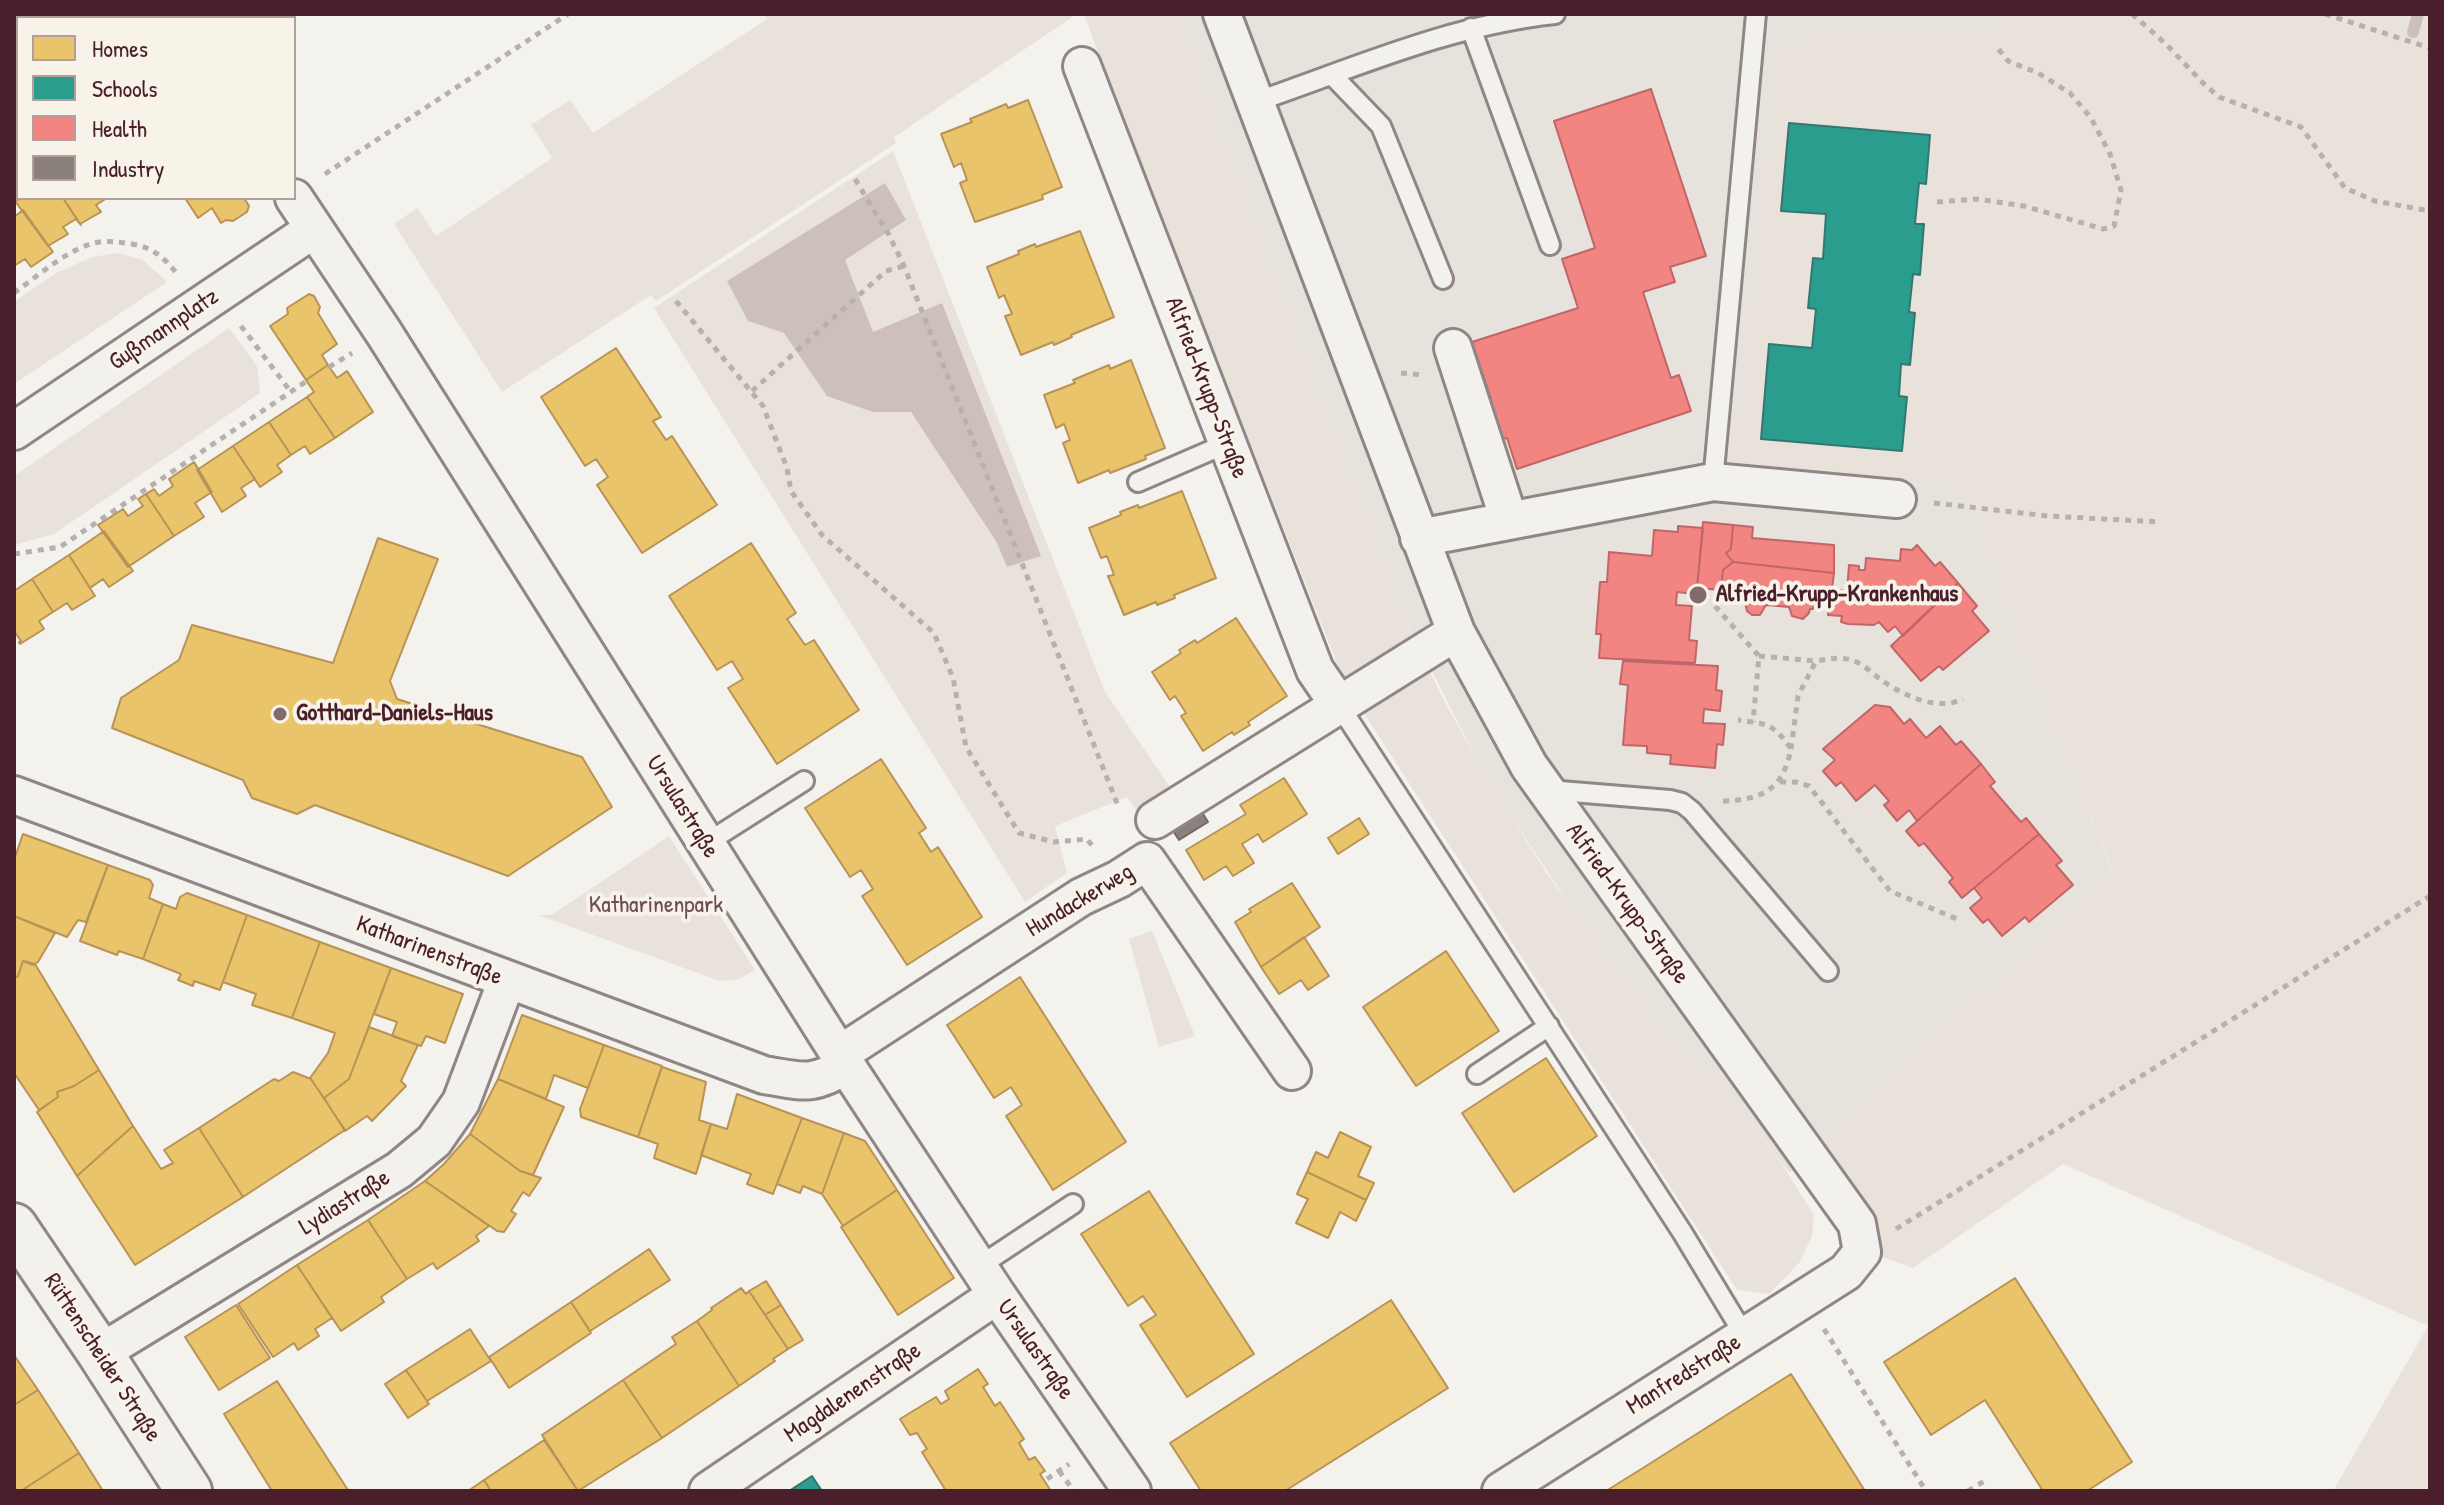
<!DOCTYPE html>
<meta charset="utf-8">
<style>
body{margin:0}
#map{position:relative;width:2444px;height:1505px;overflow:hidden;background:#f4f2ec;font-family:"Patrick Hand",sans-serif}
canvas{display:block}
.frame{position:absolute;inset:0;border:16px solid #4a1f2b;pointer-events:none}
.legend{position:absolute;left:16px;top:16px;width:280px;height:184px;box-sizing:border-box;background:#f7f3e8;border:2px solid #b29e9c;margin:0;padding:10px 14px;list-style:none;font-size:24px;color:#4a1f2b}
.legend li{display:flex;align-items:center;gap:16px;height:40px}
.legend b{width:40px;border:2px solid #b29e9c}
</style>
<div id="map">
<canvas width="2444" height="1505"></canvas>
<div class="frame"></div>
<ul class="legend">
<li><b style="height:22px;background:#e9c46a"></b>Homes</li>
<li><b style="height:22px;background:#2a9d8f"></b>Schools</li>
<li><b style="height:22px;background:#f28482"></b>Health</li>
<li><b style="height:22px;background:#8a817c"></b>Industry</li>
</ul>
</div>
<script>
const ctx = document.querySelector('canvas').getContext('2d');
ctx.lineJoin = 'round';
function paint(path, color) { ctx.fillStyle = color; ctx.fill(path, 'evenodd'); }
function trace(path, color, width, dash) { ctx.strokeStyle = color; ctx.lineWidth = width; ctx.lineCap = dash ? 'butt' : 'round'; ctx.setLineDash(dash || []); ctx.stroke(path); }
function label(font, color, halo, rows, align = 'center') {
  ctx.font = font + ' "Patrick Hand",sans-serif'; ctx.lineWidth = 8; ctx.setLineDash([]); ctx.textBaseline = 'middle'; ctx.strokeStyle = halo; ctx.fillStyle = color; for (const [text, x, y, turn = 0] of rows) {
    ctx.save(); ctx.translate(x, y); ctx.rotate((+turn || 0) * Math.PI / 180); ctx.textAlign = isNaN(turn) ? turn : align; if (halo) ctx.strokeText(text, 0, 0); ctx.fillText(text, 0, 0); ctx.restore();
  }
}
const built = new Path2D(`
 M1175,14H2006L2004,41L1968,30L1737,462L1971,487L2003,598L2113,872L1811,1156L1790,1173L1707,1068L1691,1066L1681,1058L1580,920L1489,783L1392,593Z`);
const green = new Path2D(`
 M764,14H1077L894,137L896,143L656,301L651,295L502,392L394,224L417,208L436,236L552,158L531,125L570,100L593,133L767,19Z
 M1084,14H1175L1393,593L1439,691L1489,782L1546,872L1680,1057L1692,1066L1708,1068L1782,1164L1814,1215L1812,1236L1800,1262L1769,1294L1737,1290L1345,684L1127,131Z
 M2006,14H2430V1491H2333L2428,1326L2063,1164L1913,1268L1865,1251L1811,1156L2113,871L2003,598L1971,487L1737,463L1781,45L1968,30L2004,41Z
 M893,151L1105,692L1170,787L1136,810L1127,797L1055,826L1067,873L1025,902L654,308Z
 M118,253L143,260L167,282L14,384V302L56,273L92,257Z
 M229,328L257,366L260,393L54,534L14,545V476Z
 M669,836L755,970L739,979L720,981L538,915H552Z
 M1152,931L1195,1036L1159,1047L1129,939Z`);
const water = new Path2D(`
 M885,183L906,220L845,260L873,332L942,303L1041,556L1007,567L996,541L911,412H873L827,396L784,333L748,321L727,281Z`);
const homes = new Path2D(`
 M14,14H20L23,18H18V36L14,39Z
 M20,14H68L62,18H23Z
 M1028,100L1062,187L1042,195L1043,199L975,222L960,183L967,180L961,163L954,167L941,134L972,122L970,119L1006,104L1008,108Z
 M21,198H63L81,225L76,219L63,227L68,234L48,246L15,201Z
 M63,198H107L96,205L101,212L80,224Z
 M185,198H244L249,206L247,212L233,221L226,220L221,223L212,208L198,218Z
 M23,210L53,252L31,267L25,259L14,266V217Z
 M1080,231L1114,317L1071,335L1072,337L1054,345L1053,342L1021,355L1005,316L1012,314L1004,295L999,298L987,267L1019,254L1018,251L1035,244L1036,247Z
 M309,294L314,296L320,307L318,313L337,344L322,355L328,365L306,380L270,326L288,314L287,308Z
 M616,348L661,417L653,421L666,440L672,436L717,505L642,553L597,485L608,477L596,459L585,466L541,397Z
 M1131,360L1165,448L1145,456L1146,459L1110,473L1109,470L1078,483L1063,443L1070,440L1064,424L1056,428L1044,395L1075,383L1073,380L1109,365L1110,369Z
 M328,365L337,378L347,371L373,412L335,438L307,397L314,392L306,380Z
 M307,397L335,438L310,454L305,446L291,455L269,422Z
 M269,422L291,455L277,465L282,472L260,487L233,446Z
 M233,446L255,479L241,488L246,496L222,512L197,470Z
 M194,462L212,492L195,503L204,517L174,536L146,494L154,489L159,496L173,486L169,479Z
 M1182,491L1216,578L1174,595L1175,598L1157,605L1156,602L1124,615L1108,576L1114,575L1107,556L1101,558L1089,528L1121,515L1120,512L1138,505L1139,508Z
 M146,494L174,536L128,567L98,525L123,509L128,516L143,506L138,499Z
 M104,531L133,571L109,587L103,579L90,588L69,555Z
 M378,538L438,559L390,681L397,699L582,757L612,807L508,876L315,805L297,814L252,798L243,780L112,728L121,698L179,660L192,625L333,663Z
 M751,543L796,613L787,619L805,645L814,640L859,710L777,764L728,688L743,679L732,661L717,670L669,596Z
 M69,555L95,596L72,610L67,603L53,612L32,579Z
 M32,579L53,612L39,621L44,629L20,644L19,642L21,641L14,631V591Z
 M1236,618L1287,696L1248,722L1250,725L1234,735L1232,732L1203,751L1181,716L1186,713L1175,696L1170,700L1152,672L1181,653L1179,650L1195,640L1197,643Z
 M881,759L926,828L919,833L931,852L938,847L982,917L907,965L862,896L873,889L861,870L850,877L805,808Z
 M1284,778L1307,814L1263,842L1258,834L1242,844L1254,863L1233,876L1226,866L1204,880L1186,850L1246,814L1240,805Z
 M1359,818L1369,834L1338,854L1328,838Z
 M23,834L108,865L86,922L78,920L67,937L14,916V860Z
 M108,865L150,880L153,885L149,898L163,904L143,959L119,951L117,955L80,941Z
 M1292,883L1320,927L1261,967L1235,922L1251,912L1249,909Z
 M187,893L247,915L220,990L194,981L193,986L178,980L181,974L143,959L163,904L176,909L180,897Z
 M247,915L320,942L292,1018L252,1005L256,994L223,982Z
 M14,916L55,933L38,962L33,965L23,961L18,976L14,978Z
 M1304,937L1329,976L1308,990L1301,980L1279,994L1261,967Z
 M320,942L391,968L349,1079L324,1098L310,1078L328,1053L335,1033L292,1018Z
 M1446,951L1499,1031L1416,1086L1363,1007Z
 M23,961L35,964L99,1070L74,1086L57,1092L58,1097L39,1110L14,1073V978L18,976Z
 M391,968L463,994L445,1043L426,1036L421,1046L392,1036L397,1022L374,1014Z
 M1020,977L1126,1142L1053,1190L1006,1116L1022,1105L1011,1087L994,1098L947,1025Z
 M522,1015L604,1045L588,1088L554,1075L546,1099L498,1079Z
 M369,1027L418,1045L401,1081L406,1086L372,1121L367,1116L345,1131L324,1098L349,1079Z
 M604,1045L662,1066L638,1137L581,1117L580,1109Z
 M1546,1058L1597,1136L1514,1192L1462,1113Z
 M662,1067L706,1082L699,1120L711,1124L696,1174L654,1158L658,1144L638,1137Z
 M99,1070L133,1126L77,1176L37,1112L58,1097L57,1092L74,1086Z
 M293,1072L311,1079L345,1130L243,1197L199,1128L274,1079L279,1081Z
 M498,1079L564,1107L533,1175L520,1171L470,1134Z
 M737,1094L802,1118L773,1194L747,1184L751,1174L701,1155L711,1124L727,1129Z
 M802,1118L844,1133L822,1194L803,1186L800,1193L777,1184Z
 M133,1126L161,1169L173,1163L164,1150L199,1128L243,1197L135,1265L77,1176Z
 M1340,1132L1371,1147L1358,1176L1374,1183L1366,1200L1307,1172L1316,1152L1328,1158Z
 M844,1133L865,1141L897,1190L843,1226L822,1194Z
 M470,1134L520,1171L541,1178L529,1196L523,1192L511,1211L516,1214L504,1232L497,1231L425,1181L444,1164Z
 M1307,1172L1366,1200L1356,1221L1340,1212L1328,1238L1296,1223L1308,1199L1297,1194Z
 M425,1181L489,1226L476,1236L479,1241L437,1269L433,1263L407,1279L368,1220Z
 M897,1190L954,1278L898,1315L841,1227Z
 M1149,1191L1254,1354L1187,1397L1140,1325L1156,1315L1143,1296L1128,1306L1081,1234Z
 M368,1220L407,1279L381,1297L384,1302L341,1331L297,1265Z
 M649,1249L670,1280L590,1331L571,1302Z
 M297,1265L332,1318L315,1329L319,1336L298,1350L294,1343L273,1357L238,1304Z
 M2015,1278L2132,1462L2087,1491H2043L1985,1400L1931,1435L1884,1362Z
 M766,1281L781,1305L765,1315L749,1291Z
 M741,1288L746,1294L749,1291L788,1349L773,1359L775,1361L739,1386L697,1321L712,1310L711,1308Z
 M1391,1300L1448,1388L1285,1491H1201L1170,1443Z
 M571,1302L591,1333L509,1388L489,1357Z
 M236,1305L270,1358L219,1390L185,1337Z
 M781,1305L803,1340L788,1349L765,1315Z
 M697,1321L739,1386L662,1438L623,1380L676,1344L672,1337Z
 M470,1329L491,1361L427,1401L406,1370Z
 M14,1355L38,1390L14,1405Z
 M978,1369L988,1384L983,1387L995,1406L1000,1402L1024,1439L1019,1443L1029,1460L1035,1457L1045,1471L1040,1474L1051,1491H946L922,1452L927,1449L917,1433L910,1435L900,1419L936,1397L941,1404L949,1399L945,1391Z
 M406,1370L429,1404L408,1418L385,1384Z
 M1791,1374L1865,1491H1606L1643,1468Z
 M623,1380L662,1438L578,1491L542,1435Z
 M277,1381L346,1487L349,1491H272L224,1414Z
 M38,1390L79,1453L21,1491H17L14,1487V1405Z
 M544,1440L578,1491H491L484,1480Z
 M79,1453L103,1491H21Z
 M484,1480L491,1491H468Z`);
const schools = new Path2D(`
 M1789,123L1930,135L1926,184L1919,183L1915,224H1924L1920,275L1913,274L1909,312L1915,313L1910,365L1901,364L1899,396L1907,397L1902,451L1761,439L1769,344L1812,348L1816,309L1808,308L1813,258L1823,259L1826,214L1781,211Z
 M812,1476L822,1491H789Z`);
const health = new Path2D(`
 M1651,89L1706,256L1670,267L1675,282L1643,292L1671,378L1679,375L1691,411L1517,469L1507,438L1498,440L1485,401L1491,399L1472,342L1578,308L1562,259L1595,248L1554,121Z
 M1703,522L1733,525L1731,549L1726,553L1733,562L1723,570L1721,590L1697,588Z
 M1733,525L1753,527L1752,538L1834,545V573L1733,562L1726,553L1731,549Z
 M1678,526L1703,528L1697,588L1695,594L1677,592L1676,605L1692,606L1689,640L1697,641L1695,663L1599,658L1601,634H1596L1600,582H1607L1609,552L1652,556L1654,530L1678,532Z
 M1917,545L1935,566L1940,562L1958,583L1903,636L1895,626L1888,632L1879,622L1874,625L1848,624L1841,622L1842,616L1828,615L1829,595L1832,589L1847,591L1849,565L1859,566V570H1865L1866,558L1900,561L1901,549L1912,550Z
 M1733,562L1834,573L1832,589L1829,595L1814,593L1813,609H1810L1809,613L1803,619L1792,616L1789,607L1766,605L1760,615H1752L1747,611L1745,603L1730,602L1721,592L1723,570Z
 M1958,583L1977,606L1972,611L1989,631L1943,670L1939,666L1921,681L1891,646Z
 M1623,661L1718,666L1716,690L1722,691L1720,711L1704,709L1703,723L1725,724L1723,745L1717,744L1715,768L1670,764L1671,755L1647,753V746L1623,745L1628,685L1620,684Z
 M1875,705L1890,707L1904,724L1910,719L1926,738L1940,726L1956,745L1961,741L1981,764L1917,821L1909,810L1897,821L1884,805L1889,801L1875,785L1856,801L1841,782L1836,786L1823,771L1835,760L1823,749Z
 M1981,764L1995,782L1990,786L2014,814L2021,822L2026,818L2039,834L1962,898L1949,882L1953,878L1948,872L1924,843L1919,846L1906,831Z
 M2039,834L2062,861L2056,865L2073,885L2029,922L2025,917L2002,936L1988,919L1983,923L1970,908L1982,898L1974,888Z`);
const industry = new Path2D(`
 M1197,804L1208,822L1179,840L1168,823Z`);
const stream = new Path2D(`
 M2413,32L2418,14`);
const path = new Path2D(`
 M2132,14L2166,44L2204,84L2219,97L2301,127L2345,188L2375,201L2430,211
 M2325,14L2430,48
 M325,174L568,14
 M855,179L889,235L904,266L1119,808
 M1937,202L1977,199L2024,206L2103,229L2114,226L2121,190L2110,154L2091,118L2070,93L2038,73L2008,61L1995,45
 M14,293C38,276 65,251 94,243C106,240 119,242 132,244C152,247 165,258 177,274
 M676,301L763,406L787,468L791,491L822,535L934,633L953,678L966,747L1019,833L1054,842L1087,839L1094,848
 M241,326L291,392
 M329,367L352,353
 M1401,373L1423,375
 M752,391L886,271L904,266
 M1934,503L2048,516L2161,522
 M14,554L60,547L307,381
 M1715,606L1759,656L1753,722
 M1759,656L1816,661
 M1791,749L1798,696L1816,661C1829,659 1841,656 1854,661C1863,664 1872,673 1880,679C1902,695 1937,712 1963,699
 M1780,782H1796L1809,786L1890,891L1957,919
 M1723,801C1763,800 1783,789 1791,749C1773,723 1768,724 1738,720
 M1896,1229L2430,896
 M1824,1329L1926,1491
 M1059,1471L1074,1491
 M1047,1479L1069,1464
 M1968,1491L1986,1480`);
const service = new Path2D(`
 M1471,28L1550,245
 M1332,75L1381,126L1443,279
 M1255,102C1354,68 1450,25 1555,14
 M1138,482L1228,443
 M1713,482L1756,14
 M1339,705L1682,1232L1745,1336
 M1548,790L1670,800L1682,803L1692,811L1828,971
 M705,844L804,781
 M1477,1074L1549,1026
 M978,1267L1073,1204`);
const minor = new Path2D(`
 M181,14L183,18
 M1222,14L1456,632L1529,766L1857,1224L1862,1252L1846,1272L1501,1491
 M1082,66L1315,670L1339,705
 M294,198L384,333L846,1065L997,1295L1132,1491
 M1453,348L1509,520
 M14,431L314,229
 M1419,538L1713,482L1897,499
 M14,795L764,1075C802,1081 812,1087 846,1065
 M1155,820L1456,632
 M840,1054L1081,897L1119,879L1147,861L1292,1071
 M100,1353L399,1170L434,1141L461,1102L507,980
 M708,1491L997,1295`);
const tertiary = new Path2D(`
 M14,1226L100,1353L189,1491`);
const markers = [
 [1698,595,10,"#86696f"],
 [280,714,8,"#86696f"]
];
const streetNames = [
 ["Gußmannplatz",164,330,-34],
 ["Alfried-Krupp-Straße",1206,388,69],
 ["Ursulastraße",682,807,58],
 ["Hundackerweg",1080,901,-31],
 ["Alfried-Krupp-Straße",1627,904,54],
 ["Katharinenstraße",429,951,21],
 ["Lydiastraße",345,1203,-32],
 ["Ursulastraße",1035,1350,55],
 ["Rüttenscheider Straße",102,1358,57],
 ["Manfredstraße",1684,1375,-32],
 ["Magdalenenstraße",853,1393,-34]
];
const poiNames = [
 ["Alfried-Krupp-Krankenhaus",1716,595],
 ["Gotthard-Daniels-Haus",296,714]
];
const parkNames = [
 ["Katharinenpark",656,906]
];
paint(built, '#e7e2db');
paint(green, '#e8e2da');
paint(water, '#cdc0bc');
paint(homes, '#e9c46a');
trace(homes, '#b99257', 2);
paint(schools, '#2a9d8f');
trace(schools, '#347771', 2);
paint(health, '#f28482');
trace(health, '#c06668', 2);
paint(industry, '#8a817c');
trace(industry, '#776464', 2);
trace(stream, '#cdc0bc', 12);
trace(service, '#8f8685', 24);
trace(minor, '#8f8685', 42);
trace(tertiary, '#8f8685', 50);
trace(path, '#b6b0ae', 5, [6, 6]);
trace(service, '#f2f1ed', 18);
trace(minor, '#f2f1ed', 36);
trace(tertiary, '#f2f1ed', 44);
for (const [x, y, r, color] of markers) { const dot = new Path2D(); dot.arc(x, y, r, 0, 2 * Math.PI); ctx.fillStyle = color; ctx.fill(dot); trace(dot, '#f7f3e8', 3); }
label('24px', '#4a1f2b', '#f7f3e8', streetNames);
label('bold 24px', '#4a1f2b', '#f7f3e8', poiNames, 'left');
label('24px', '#6f4c53', '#f7f3e8', parkNames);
</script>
